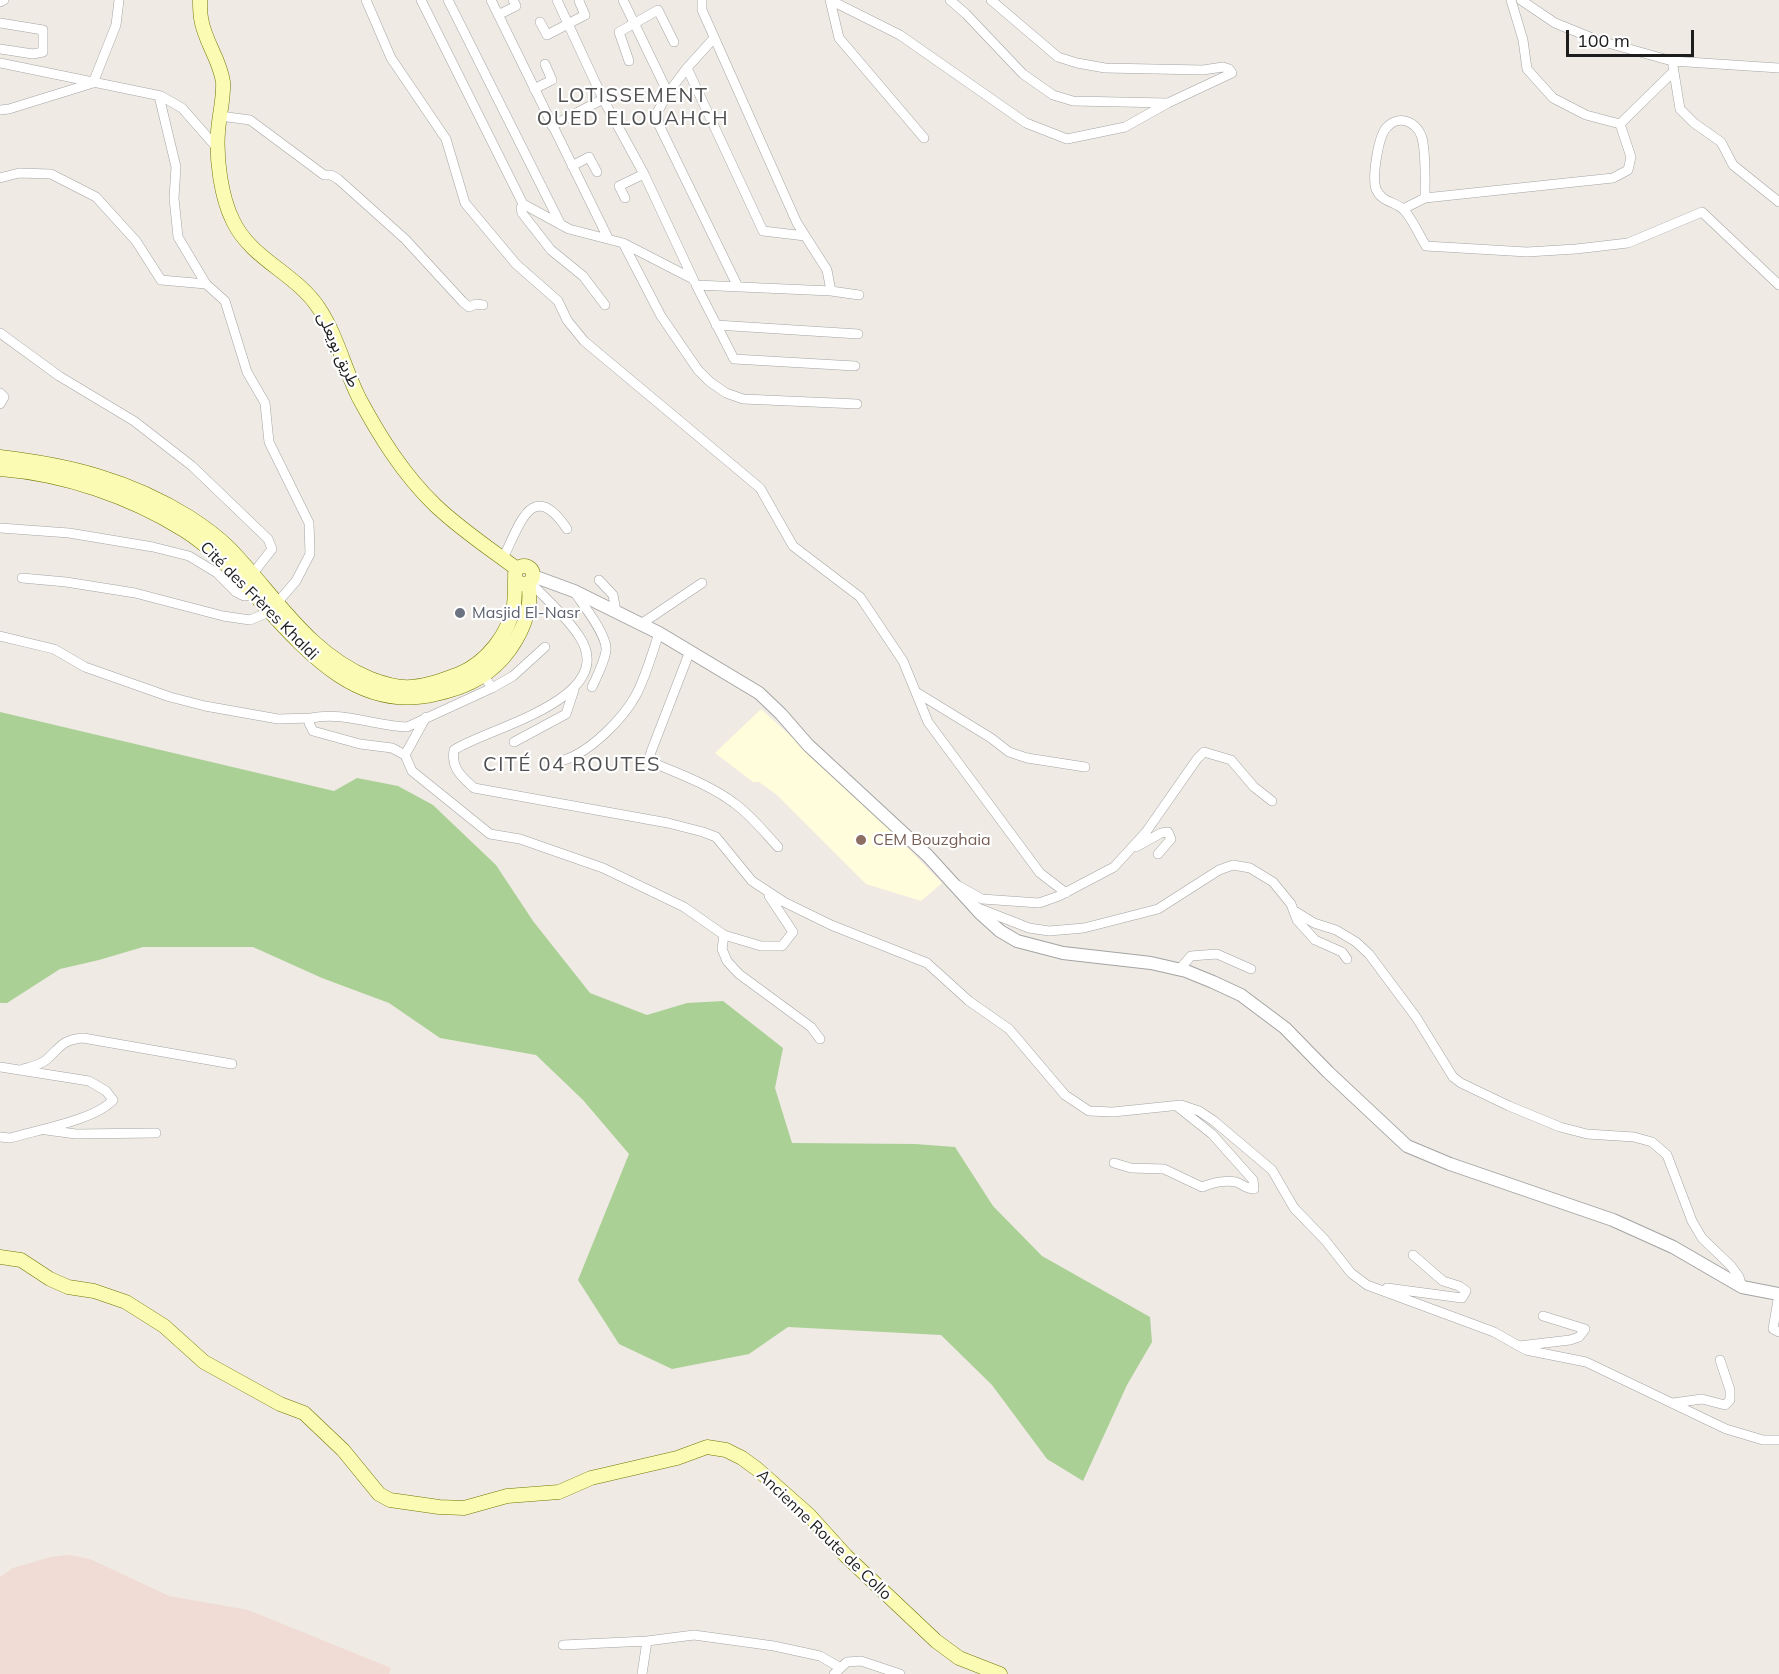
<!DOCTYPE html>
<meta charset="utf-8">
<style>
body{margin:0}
#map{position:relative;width:1779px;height:1674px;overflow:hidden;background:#efeae3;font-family:Mulish,sans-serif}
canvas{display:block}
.scale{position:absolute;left:1566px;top:30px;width:128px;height:27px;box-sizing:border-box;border:3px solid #1d1d1d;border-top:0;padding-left:8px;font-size:18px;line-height:21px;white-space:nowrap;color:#1d1d1d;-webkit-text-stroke:4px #fff;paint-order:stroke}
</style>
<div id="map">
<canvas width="1779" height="1674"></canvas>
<div class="scale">100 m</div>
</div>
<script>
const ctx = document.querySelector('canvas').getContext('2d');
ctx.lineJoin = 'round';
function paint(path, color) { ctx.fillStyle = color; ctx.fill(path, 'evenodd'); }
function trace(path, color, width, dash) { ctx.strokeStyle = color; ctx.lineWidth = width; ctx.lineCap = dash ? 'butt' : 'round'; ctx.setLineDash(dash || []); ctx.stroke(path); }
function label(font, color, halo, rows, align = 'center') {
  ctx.font = font + ' Mulish,"Noto Sans Arabic",sans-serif'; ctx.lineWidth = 4.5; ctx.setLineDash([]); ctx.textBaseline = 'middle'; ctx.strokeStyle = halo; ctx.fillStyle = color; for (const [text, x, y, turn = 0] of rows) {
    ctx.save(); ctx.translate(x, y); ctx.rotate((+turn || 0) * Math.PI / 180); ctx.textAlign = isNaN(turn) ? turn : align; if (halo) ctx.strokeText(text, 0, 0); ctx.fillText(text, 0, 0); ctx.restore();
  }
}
const education = new Path2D(`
 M761,709L858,797L942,883L921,901L866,884L777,795L759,782H753L715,753Z`);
const military = new Path2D(`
 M68,1555L90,1559L169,1596L248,1610L391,1668L389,1674H0V1577L13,1568L51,1557Z`);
const forest = new Path2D(`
 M0,712L334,791L357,778L398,786L433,805L496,865L533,921L590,993L647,1015L687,1003L723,1001L783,1048L775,1088L792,1143L915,1144L955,1147L993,1206L1042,1256L1150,1317L1152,1342L1127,1385L1083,1481L1047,1459L992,1385L941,1335L788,1327L749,1354L672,1369L619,1344L578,1280L629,1154L583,1100L536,1055L440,1038L389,1003L322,978L253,947H143L99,960L60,969L7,1003H0Z`);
const minor = new Path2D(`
 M366,0L391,58L446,139L465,203L516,264L558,301L567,320L584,341L760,488L793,546L860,597L903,661L928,722L1040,873L1066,893
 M421,0L523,204L569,229L623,243
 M448,0L561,225
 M491,0L608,238
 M557,0L603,99L644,174L694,281
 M623,0L668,93L658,111L659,125L738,287
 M702,0V10L797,223L827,270L831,291L696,285L734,359L855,366
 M830,0L900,35L1026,123L1067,139L1125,127L1168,103L1232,73L1229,69L1223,67L1203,70L1105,68L1077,63L1058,57L991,0
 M830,0L839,38L924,138
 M950,0L966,14L1023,74L1053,95L1073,101L1167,103
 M1511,0L1523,40L1527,69L1553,98L1586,115L1620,124
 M1521,0L1555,23L1597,40L1672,61L1779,68
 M0,2L4,0
 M498,15L516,6L513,0
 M540,22L547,35L585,15L579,1
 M0,23L43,30V52L33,54L0,49
 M629,61L619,32L658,10L674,42
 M0,63L161,96L182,108L218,149
 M1673,66L1680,109L1694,123L1721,142L1733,165L1779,202
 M687,68L763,231L805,236
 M93,83L116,25L119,0
 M534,89L552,80L545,64
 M668,93L687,68L714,38
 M0,110L9,109L93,83
 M220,116L250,120L324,175H331L338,179L405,239L463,302L469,307L476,304L483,305
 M552,126L603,99
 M572,166L589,157L597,172
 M0,178L19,173L51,174L96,197L136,241L161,280L206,284
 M625,198L619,186L644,174
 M1425,198C1425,180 1426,160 1423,143C1421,125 1402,112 1387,127C1378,136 1372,177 1376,189C1382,203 1395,201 1404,210C1413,220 1419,235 1426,246L1527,252L1576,249L1628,243L1702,212L1779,285
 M523,204L521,208L522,213L551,250L583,276L605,305
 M1403,209L1425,198L1613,178L1628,170L1631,157L1620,124L1674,71
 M693,279L623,243L661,316L698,370L710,382L726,393L743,399L857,404
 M831,291L859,295
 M716,325L858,334
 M0,333L59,376L134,421L192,466L268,539L272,549L251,576
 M0,393L4,397L0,404
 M0,528L69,533L153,547L189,556L217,573L236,592L244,596L257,594
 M503,558C519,527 532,476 567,529
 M22,578L66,582L135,593L223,616L250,620L269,612L277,603L296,581L310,554L309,523L269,442L265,403L247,372L225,301L206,284L178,237L174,198L176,167L159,96
 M599,580L613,595L616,611
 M530,582C546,599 566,616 579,636C621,699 487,728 454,750C451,768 461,776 474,788L668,823L703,832L716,837L752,881L784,902L831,925L927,963L969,1001L1009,1029L1065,1095L1089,1111L1113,1112L1181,1105L1199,1111L1214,1121L1272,1170L1294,1208L1325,1240L1351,1273L1367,1285L1494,1332L1526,1350L1586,1362L1726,1429L1763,1440H1779
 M575,593C584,606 608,636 606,651C604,663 597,676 592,687
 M641,624L702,583
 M0,636L54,649L85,667L170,697L205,706L278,719L311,718
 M690,651L651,752L650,756L654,763C681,775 710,785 734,803C751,815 764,832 778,847
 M484,676L492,688L407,727C375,726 343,711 311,718L309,723L313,731L360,744L392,748L405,755L412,771L490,834L520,839L603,868L684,907L724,935L761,946H782L793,932L769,896
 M492,688L513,676L545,647
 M916,692L991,738L1009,752L1027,758L1085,767
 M514,742L566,714L574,690
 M405,755L426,717
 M564,760C590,752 623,719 636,695C646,676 652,654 659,633
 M1136,847L1161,833L1168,832L1171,839L1158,854
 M957,885L982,899L1039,903L1059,896L1114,867L1146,832L1197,759L1204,752L1231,760L1254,787L1272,801
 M978,908L1029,928L1049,931L1084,928L1158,909L1219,870L1233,865L1250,868L1273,882L1291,904L1297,920L1315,940L1342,952L1347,959
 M1293,910L1314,923L1336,930L1356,942L1369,954L1416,1017L1453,1077L1461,1083L1509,1106L1560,1127L1587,1134L1634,1137L1652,1142L1667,1155L1692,1221L1702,1238L1731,1266L1739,1277L1742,1287
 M724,935L722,949L727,961L739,974L811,1027L820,1039
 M1179,970L1191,956L1217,954L1251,969
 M0,1067L89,1081L106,1091L113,1100C95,1120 37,1130 10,1138L0,1137
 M23,1069C30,1067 40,1065 46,1060C61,1047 61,1040 83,1038L232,1064
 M46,1130L76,1134L156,1133
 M1114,1163L1131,1168L1164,1169L1202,1187C1212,1183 1226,1180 1236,1182C1243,1184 1245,1189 1254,1189L1253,1180L1212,1134L1178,1107
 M1387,1288L1462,1298L1466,1291L1459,1286L1443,1281L1413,1255
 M1779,1294L1773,1329L1779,1332
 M1519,1346L1570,1340L1579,1337L1585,1329L1543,1316
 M1673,1403L1702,1399L1725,1405L1730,1400V1390L1720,1360
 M563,1645L647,1641L694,1635L774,1646L820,1656L839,1667
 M642,1674L647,1641
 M834,1674L847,1662L861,1661L900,1674`);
const tertiary = new Path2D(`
 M533,576L574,591L659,633L759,693L781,714L808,745L928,856L980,913L1000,931L1017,941L1063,953L1151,963L1186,971L1213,982L1241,995L1285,1028L1328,1072L1407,1146L1450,1164L1613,1220L1673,1247L1742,1287L1779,1294`);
const secondary = new Path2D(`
 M200,0C200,6 200,12 201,18C204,41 220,59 223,82C224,99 219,115 218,132C216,159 221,197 233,221C251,259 295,273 318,307C337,335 344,368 359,398C380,437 403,474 435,505C460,529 489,548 517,569
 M0,457C69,465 130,480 189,517C203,526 217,536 229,548C274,594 308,654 371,679C384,684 397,688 411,687C428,686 443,680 459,674C486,663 509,634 514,605C515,596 515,587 515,578
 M0,469C64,474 129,496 184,530C265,580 323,722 436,694C463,688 484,679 503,658C520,638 534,609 528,583
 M515 575a9 9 0 1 1 18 0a9 9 0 1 1-18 0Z
 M0,1257L21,1260L50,1279L68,1287L94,1291L126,1302L164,1326L204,1362L280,1404L304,1413L343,1450L379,1494L390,1500L439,1507L464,1508L507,1496L559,1492L591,1478L677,1458L707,1447L726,1450L742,1458L757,1469L809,1515L846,1556L936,1641L959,1658L1000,1674`);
const markers = [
 [460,613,6,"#6b7280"],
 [861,840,6,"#8d6e63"]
];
const streetNames = [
 ["طريق بويعلى",338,350,66],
 ["Cité des Frères Khaldi",259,601,45],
 ["Ancienne Route de Collo",824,1535,44]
];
const worshipNames = [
 ["Masjid El-Nasr",472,613]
];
const educationNames = [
 ["CEM Bouzghaia",873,840]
];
const quarterNames = [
 ["LOTISSEMENT",633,96],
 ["OUED ELOUAHCH",633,119],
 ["CITÉ 04 ROUTES",572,765]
];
paint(education, '#fffddc');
paint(military, '#f1dbd5');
paint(forest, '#aad096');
trace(minor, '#a4a4a4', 10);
trace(tertiary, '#a4a4a4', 14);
trace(secondary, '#717801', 15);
trace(minor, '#fff', 9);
trace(tertiary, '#fff', 12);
trace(secondary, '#fbfbb4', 14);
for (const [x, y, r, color] of markers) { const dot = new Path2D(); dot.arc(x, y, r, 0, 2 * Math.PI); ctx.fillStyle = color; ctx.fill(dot); trace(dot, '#fff', 2); }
label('16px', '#1d1d1d', '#fff', streetNames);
label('16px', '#5b616d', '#fff', worshipNames, 'left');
label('16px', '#785e54', '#fff', educationNames, 'left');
ctx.letterSpacing = '1.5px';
label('20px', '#505050', '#fff', quarterNames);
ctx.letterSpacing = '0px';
</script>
